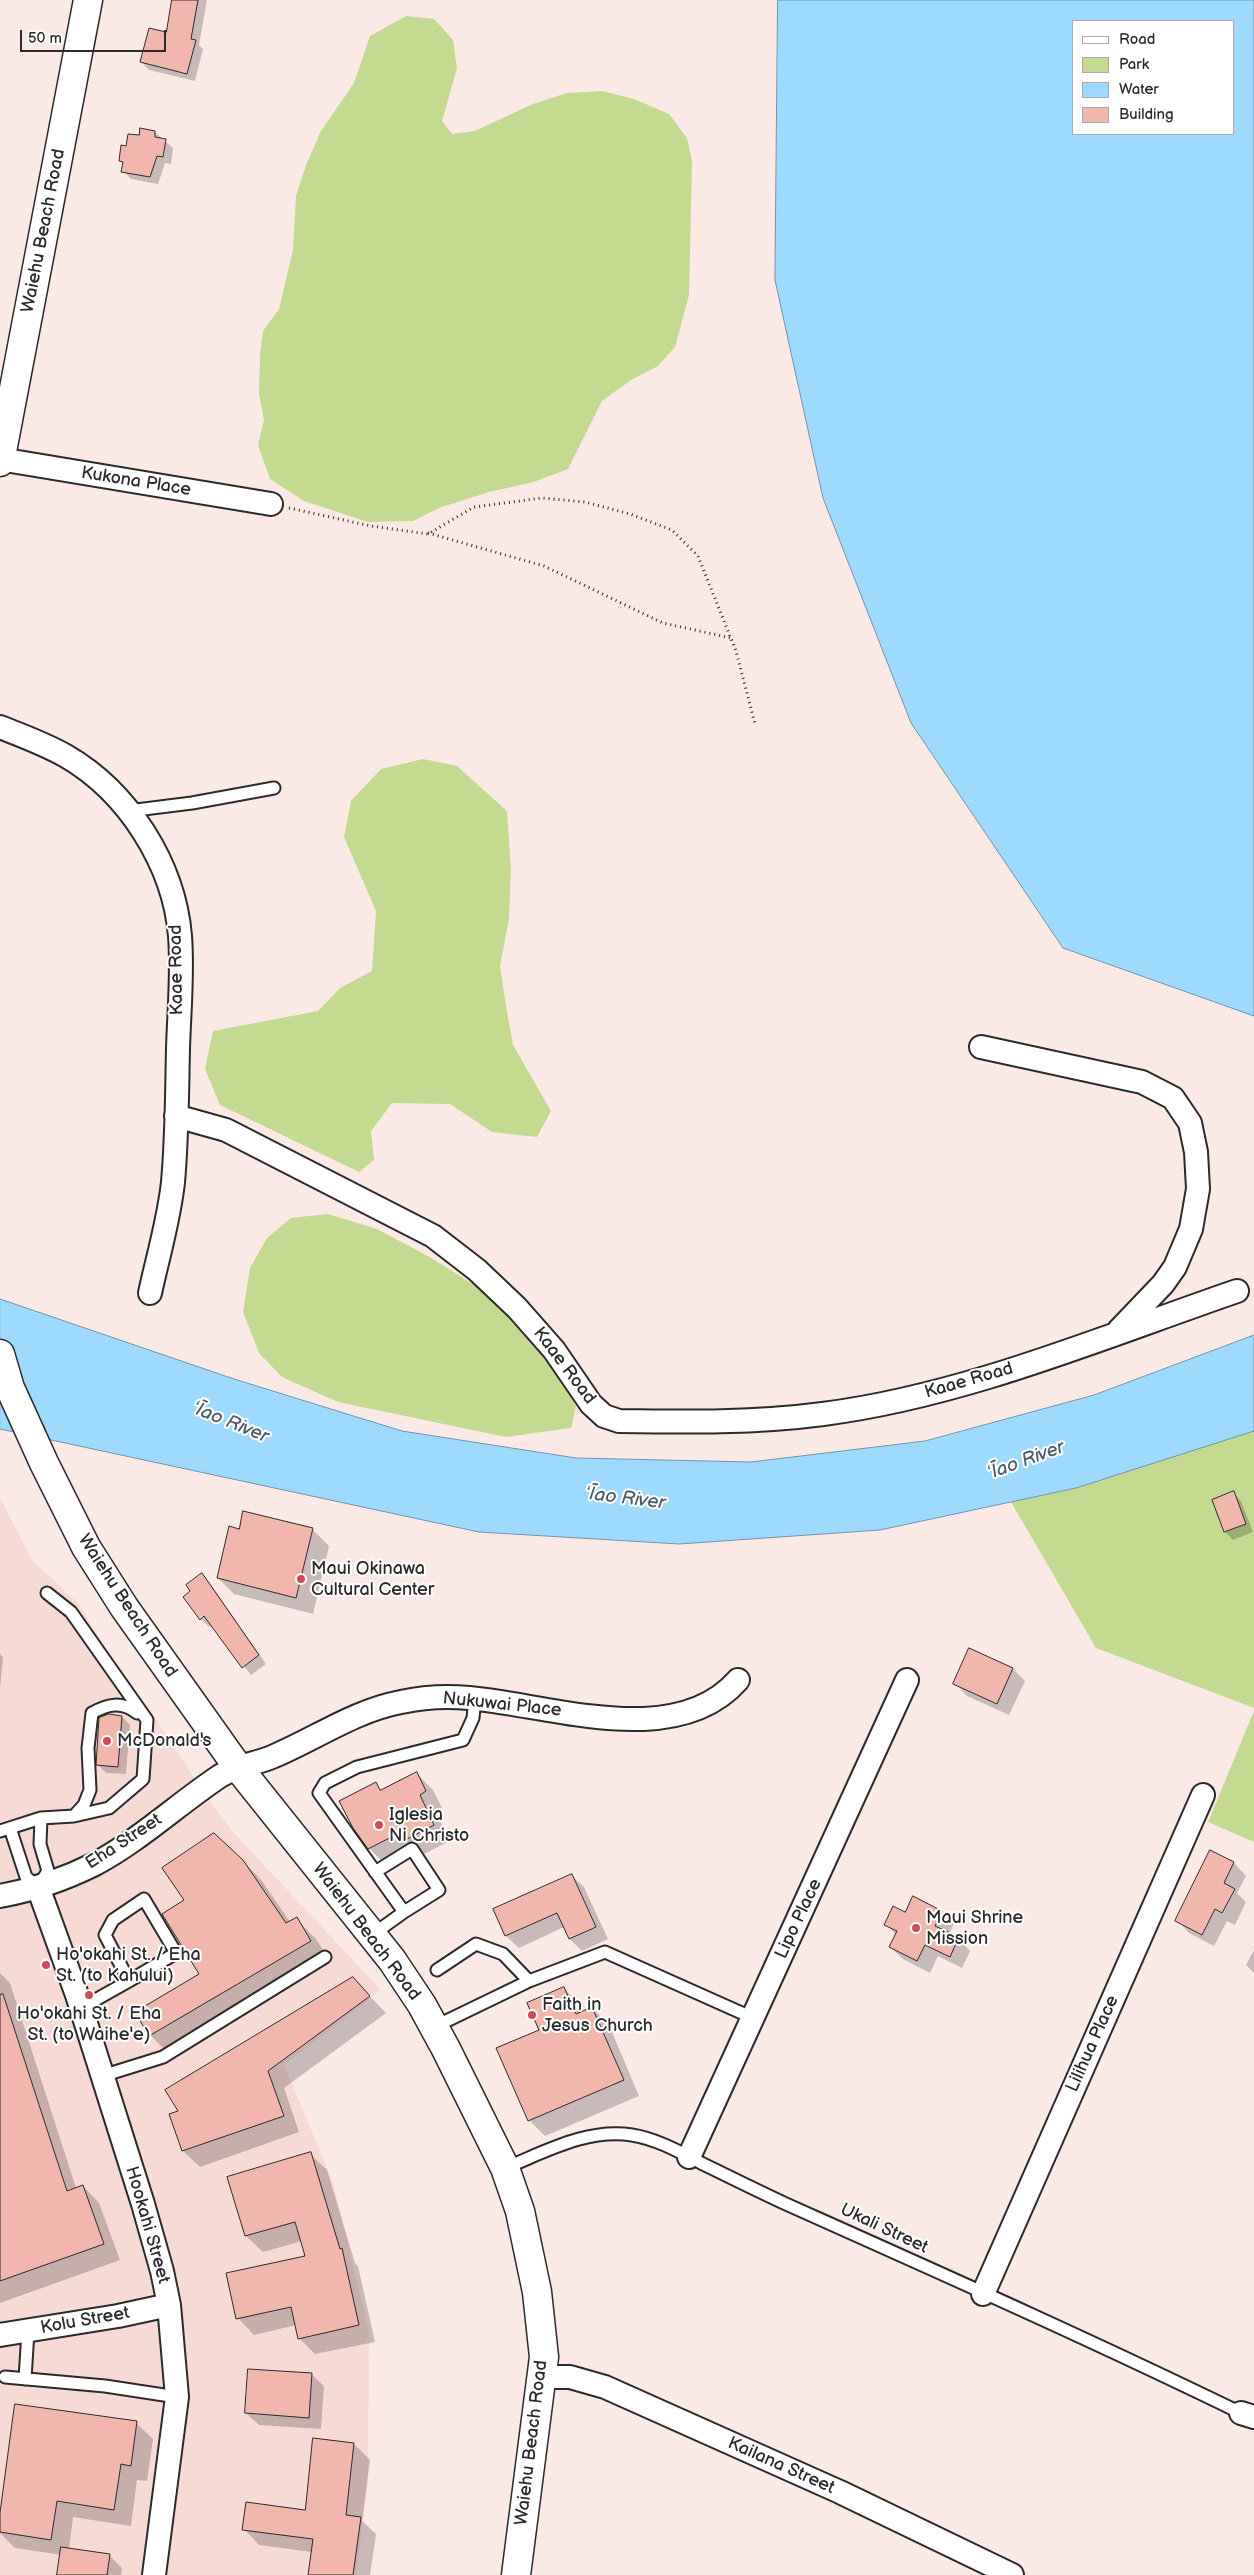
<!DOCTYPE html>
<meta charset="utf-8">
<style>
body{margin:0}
#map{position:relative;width:1254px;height:2575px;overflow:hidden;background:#fbe9e6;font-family:"Balsamiq Sans",sans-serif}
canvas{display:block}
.legend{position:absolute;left:1072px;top:20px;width:162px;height:115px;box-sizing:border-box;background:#fff;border:1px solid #aaa;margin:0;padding:6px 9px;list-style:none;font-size:15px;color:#2b2b2b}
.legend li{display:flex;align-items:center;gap:10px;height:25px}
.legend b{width:25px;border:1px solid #aaa}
.scale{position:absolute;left:20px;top:30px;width:146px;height:22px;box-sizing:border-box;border:2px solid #2b2b2b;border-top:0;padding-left:6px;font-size:15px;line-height:18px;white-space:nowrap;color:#2b2b2b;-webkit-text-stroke:4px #fff;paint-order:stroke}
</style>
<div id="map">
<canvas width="1254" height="2575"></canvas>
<ul class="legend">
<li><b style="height:6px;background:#fff"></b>Road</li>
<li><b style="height:14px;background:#c4da90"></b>Park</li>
<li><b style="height:14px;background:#9ddafe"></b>Water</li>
<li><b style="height:14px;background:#f1b7ad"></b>Building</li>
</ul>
<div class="scale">50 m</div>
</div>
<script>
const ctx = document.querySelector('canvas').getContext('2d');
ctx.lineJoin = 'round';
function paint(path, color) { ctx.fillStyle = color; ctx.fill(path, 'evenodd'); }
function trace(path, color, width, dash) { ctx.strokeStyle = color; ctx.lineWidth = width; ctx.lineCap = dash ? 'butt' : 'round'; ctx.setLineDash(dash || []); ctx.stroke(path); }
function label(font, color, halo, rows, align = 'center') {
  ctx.font = font + ' "Balsamiq Sans",sans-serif'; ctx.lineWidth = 4; ctx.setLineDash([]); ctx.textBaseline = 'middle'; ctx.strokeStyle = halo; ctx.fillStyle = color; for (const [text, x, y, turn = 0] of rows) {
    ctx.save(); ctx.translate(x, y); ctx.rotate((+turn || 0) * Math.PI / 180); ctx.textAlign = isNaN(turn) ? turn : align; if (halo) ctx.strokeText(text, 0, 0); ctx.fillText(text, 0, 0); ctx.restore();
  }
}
const built = new Path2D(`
 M0,1498L32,1560L79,1604L113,1661L173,1744L202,1791L234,1833L381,1990L284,2065L333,2182L369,2331L368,2484L356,2575H0Z`);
const green = new Path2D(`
 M406,16L434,19L453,40L457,68L442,121L452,134L475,131L533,104L567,93L602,91L634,99L669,114L687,138L692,161L689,295L675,347L658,366L631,380L602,401L568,469L534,482L489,492L439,508L413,521L368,522L304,501L270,479L258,445L264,420L259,394L260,354L263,331L279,309L293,250L296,196L306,165L321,131L354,83L370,36Z
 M423,759L457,766L507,811L511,869L509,919L500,966L506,1006L513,1045L551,1111L537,1137L492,1132L450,1104L392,1103L371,1131L374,1160L359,1172L220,1105L205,1069L213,1031L318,1011L340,988L372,971L376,911L344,837L351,801L381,769Z
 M328,1214L377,1229L428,1256L484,1291L530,1329L576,1406L571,1428L506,1437L338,1402L282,1377L259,1353L243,1312L250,1268L267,1238L291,1218Z
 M1254,1431V1708L1096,1648L1011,1502L1076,1488Z
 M1254,1711V1842L1208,1822Z`);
const water = new Path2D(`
 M778,0H1254V1016L1063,948L911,723L823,498L775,280ZM1233,21V134H1073V21Z
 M0,1299L234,1379L402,1431L576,1458L751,1462L925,1441L1094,1395L1254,1335V1431L1076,1488L880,1530L679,1544L479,1532L0,1429Z`);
const shadow = new Path2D(`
 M173,0H207L199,45L203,49L195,81L149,70L141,62L167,34Z
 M155,132L173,148L171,164L165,163L158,184L131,179L123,171L124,164L120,160L127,147L140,137Z
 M1233,1493L1241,1501L1253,1532L1233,1540L1225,1532Z
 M312,1529L329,1546L313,1614L234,1594L218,1578L240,1530Z
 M202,1575L210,1583L266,1664L251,1675L212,1625L209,1627L201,1619Z
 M970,1650L1013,1669L1025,1681L1009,1715L967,1696L955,1683Z
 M0,1654L3,1657L0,1689Z
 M122,1717L130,1725L126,1774L106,1773L98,1765Z
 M417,1774L433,1790L442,1808L435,1811L450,1841L424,1854L418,1848L386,1865L369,1848L375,1784L382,1790Z
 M1211,1852L1234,1863L1246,1876L1237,1893L1246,1902L1235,1925L1227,1921L1214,1946L1189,1933L1177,1920Z
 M242,1860L262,1881L290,1922L296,1919L316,1939L330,1961L170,2055L150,2035L201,1974Z
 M571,1875L584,1887L608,1939L582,1951L570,1939L564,1927L519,1948L506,1936L495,1910Z
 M942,1912L954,1924L949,1934L958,1938L970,1951L962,1968L938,1956L930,1973L903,1959L890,1947L896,1935L886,1924L905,1914Z
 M1254,1950V1973L1246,1965Z
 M0,1973L10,1983L76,2188L83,2186L99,2203L120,2260L0,2303Z
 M352,1978L386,2013L284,2088L299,2132L200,2167L183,2151L171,2115L180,2112Z
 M564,1988L580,2005L583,2012L592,2008L609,2025L639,2096L545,2136L529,2120Z
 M310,2154L327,2170L355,2263L358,2266L375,2342L315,2354L299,2338L296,2325L254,2335L238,2318L307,2257L302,2241L263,2252L246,2236L229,2178Z
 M311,2374L324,2386L321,2429L259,2425L246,2413Z
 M136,2423L153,2439L147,2481L137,2480L131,2526L73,2517L69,2549L110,2556L122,2568L121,2575H59L62,2555L15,2548L0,2533V2521Z
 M314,2439L354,2444L370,2460L362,2521L376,2534L370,2575H309L312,2552L259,2545L244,2529L306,2511Z`);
const building = new Path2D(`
 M172,0H198L191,39L196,40L187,74L140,62L149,28L166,32Z
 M140,128L155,131V137L166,139L163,157L157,156L150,177L121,172L123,162L119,161L121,145L126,146L128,134L139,135Z
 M1234,1491L1246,1524L1224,1532L1212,1500Z
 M243,1511L313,1528L296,1598L217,1578L229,1526L239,1529Z
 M202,1573L259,1655L242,1668L204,1616L200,1620L183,1597L190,1591L186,1585Z
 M969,1648L1013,1668L997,1704L953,1684Z
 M109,1714L122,1716L118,1767L96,1765L99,1718Z
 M417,1772L426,1791L420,1795L434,1825L407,1839L403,1831L368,1849L353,1828L339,1801L376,1782L380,1790Z
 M214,1833L243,1860L286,1923L297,1917L311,1941L149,2036L135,2012L199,1974L162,1914L184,1900L162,1868Z
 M1210,1850L1234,1862L1224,1883L1235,1889L1222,1913L1215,1909L1202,1935L1175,1921Z
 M572,1874L596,1927L569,1939L557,1913L505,1936L493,1909Z
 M913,1896L942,1911L935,1926L959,1937L950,1957L925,1945L917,1961L889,1947L897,1931L884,1925L893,1906L905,1912Z
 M353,1977L370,1996L268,2071L284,2116L182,2151L169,2114L178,2111L165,2090Z
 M564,1987L576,2014L592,2007L624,2080L528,2121L496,2048L539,2030L527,2003Z
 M3,1994L67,2191L83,2185L104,2244L0,2281V1995Z
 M311,2152L340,2249L342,2248L359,2325L298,2339L291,2307L236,2319L226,2273L305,2256L295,2222L245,2236L227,2177Z
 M248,2369L312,2373L309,2418L245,2413Z
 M15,2404L137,2421L131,2466L121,2464L114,2510L57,2501L51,2540L0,2532V2513Z
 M313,2438L354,2443L346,2515L361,2517L353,2575H308L313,2539L242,2530L246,2502L305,2510Z
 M61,2547L110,2554L107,2575H57Z`);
const path = new Path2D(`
 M289,508L371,526L428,534L474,507L542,498L585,502L630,514L672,530L698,556L736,651L755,724
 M428,533L544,566L663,623L731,638`);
const service = new Path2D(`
 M128,811L192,803L274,788
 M74,1816L84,1805L90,1790L88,1748L92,1713C108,1704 122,1701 137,1713
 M10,1828L26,1877L38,1887L48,1871L40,1844L41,1818
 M0,1831L41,1818L74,1816L109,1808L143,1779L147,1720L71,1612L47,1593
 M375,1872L412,1849L439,1890L404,1912
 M372,1935L404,1912L319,1793L325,1783L357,1767L463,1740L473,1718L475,1699
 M437,1970L476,1944L503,1954L529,1981
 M81,2008L129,1981L105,1935L113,1920L144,1899L176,1953L129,1981
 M434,2027L529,1981L605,1952L753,2018
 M102,2076L163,2057L325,1957
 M505,2168C545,2152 587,2128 632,2135C657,2139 680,2152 703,2164C730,2177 758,2191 786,2204C938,2272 1091,2340 1241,2413
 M5,2377L105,2386L177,2397
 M25,2379L28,2331`);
const minor = new Path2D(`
 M0,459L271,504
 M0,727C23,736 45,744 66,756C128,792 174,864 180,936C183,973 179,1012 178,1049C177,1093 177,1138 173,1182C169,1220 158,1256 150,1293
 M981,1047L1142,1082L1173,1098L1190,1123L1196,1152L1198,1189L1191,1229L1175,1267L1163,1284L1119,1330
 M176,1116L226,1130L433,1236L477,1270L517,1308L554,1350L591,1404L604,1416L619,1421C687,1422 755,1423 823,1414C964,1396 1103,1337 1237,1291
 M38,1887L77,1995L143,2204L162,2271L169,2305L177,2397L154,2575
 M0,1896C33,1890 65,1879 95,1864C140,1840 178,1804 220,1776C240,1764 252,1765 272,1757C317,1738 354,1711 401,1702C424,1697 447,1696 469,1698C550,1705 676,1751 738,1680
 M689,2157L907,1680
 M983,2294L1203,1795
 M0,2335L118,2316L169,2305
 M543,2377H570L605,2387L840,2492L1012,2575
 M1241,2413L1254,2417`);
const tertiary = new Path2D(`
 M0,462L88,0
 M0,1354L10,1388L44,1463L86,1547L124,1607L237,1766L392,1960L422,2005L446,2049L505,2168L520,2211L537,2292L544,2357L516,2575`);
const markers = [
 [301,1579,5,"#d1495b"],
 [107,1741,5,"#d1495b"],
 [379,1825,5,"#d1495b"],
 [916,1928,5,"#d1495b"],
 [46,1965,5,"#d1495b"],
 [89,1995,5,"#d1495b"],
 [532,2015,5,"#d1495b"]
];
const streetNames = [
 ["Waiehu Beach Road",44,231,-79],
 ["Kukona Place",136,482,9],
 ["Kaae Road",177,970,-91],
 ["Kaae Road",564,1366,53],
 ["Kaae Road",969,1381,-16],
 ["Waiehu Beach Road",127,1606,57],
 ["Nukuwai Place",502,1705,6],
 ["Eha Street",124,1842,-33],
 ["Lipo Place",799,1919,-65],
 ["Waiehu Beach Road",366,1932,53],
 ["Lilihua Place",1093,2044,-66],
 ["Hookahi Street",147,2225,74],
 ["Ukali Street",884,2229,25],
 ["Kolu Street",85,2321,-10],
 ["Waiehu Beach Road",532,2443,-83],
 ["Kailana Street",781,2466,24]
];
const poiNames = [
 ["Maui Okinawa",311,1569],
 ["Cultural Center",311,1590],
 ["McDonald's",117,1741],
 ["Iglesia",389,1815],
 ["Ni Christo",389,1836],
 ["Maui Shrine",926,1918],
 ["Mission",926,1939],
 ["Ho'okahi St. / Eha",56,1955],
 ["St. (to Kahului)",56,1976],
 ["Faith in",542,2005],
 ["Jesus Church",542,2026],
 ["Ho'okahi St. / Eha",89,2014,"center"],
 ["St. (to Waihe'e)",89,2035,"center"]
];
const waterNames = [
 ["ʻĪao River",230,1423,22],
 ["ʻĪao River",1026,1461,-20],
 ["ʻĪao River",625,1499,7]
];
paint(built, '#f8dad5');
paint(green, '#c4da90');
paint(water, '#9ddafe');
trace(water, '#6f94aa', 1);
paint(shadow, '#0003');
paint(building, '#f1b7ad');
trace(building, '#2b2b2b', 1);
trace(service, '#2b2b2b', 15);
trace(minor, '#2b2b2b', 26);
trace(tertiary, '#2b2b2b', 31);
trace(path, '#2b2b2b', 3, [1, 4]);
trace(service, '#fff', 11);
trace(minor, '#fff', 22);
trace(tertiary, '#fff', 28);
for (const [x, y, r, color] of markers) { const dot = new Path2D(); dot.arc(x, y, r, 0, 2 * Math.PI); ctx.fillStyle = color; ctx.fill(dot); trace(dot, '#fff', 2); }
label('18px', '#2b2b2b', '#fff', streetNames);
label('18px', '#2b2b2b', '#fff', poiNames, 'left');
label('italic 19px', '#4d606a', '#fff', waterNames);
</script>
